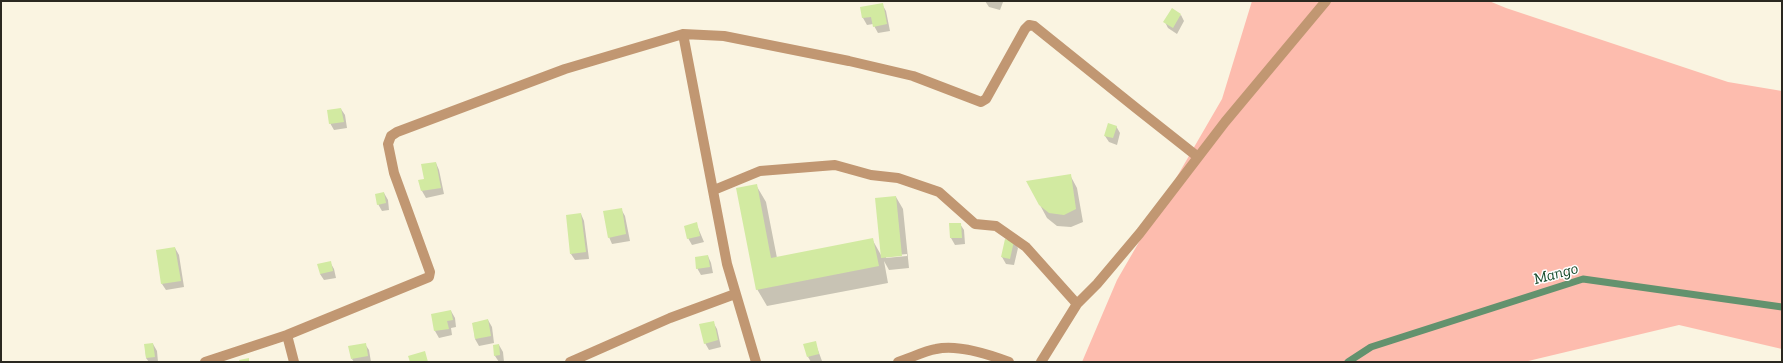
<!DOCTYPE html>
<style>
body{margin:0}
#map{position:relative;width:1783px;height:363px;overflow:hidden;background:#faf4e1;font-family:"Zilla Slab",serif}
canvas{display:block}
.frame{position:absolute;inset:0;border:2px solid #2a2820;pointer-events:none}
</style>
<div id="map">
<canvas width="1783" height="363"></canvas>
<div class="frame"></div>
</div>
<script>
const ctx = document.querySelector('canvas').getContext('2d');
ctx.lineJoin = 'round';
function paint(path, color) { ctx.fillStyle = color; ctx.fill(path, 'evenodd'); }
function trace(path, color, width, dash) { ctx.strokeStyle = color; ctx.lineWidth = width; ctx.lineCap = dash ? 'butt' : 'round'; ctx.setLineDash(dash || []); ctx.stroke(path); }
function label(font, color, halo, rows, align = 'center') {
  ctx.font = font + ' "Zilla Slab",serif'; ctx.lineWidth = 3; ctx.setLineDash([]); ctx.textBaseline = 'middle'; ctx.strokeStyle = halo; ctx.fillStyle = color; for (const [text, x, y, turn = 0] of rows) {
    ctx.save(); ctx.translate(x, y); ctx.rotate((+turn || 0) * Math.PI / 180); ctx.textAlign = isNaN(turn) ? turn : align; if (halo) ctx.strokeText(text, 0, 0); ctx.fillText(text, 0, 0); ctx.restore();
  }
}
const green = new Path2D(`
 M1252,1H1489L1506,8L1728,82L1782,91V349L1679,325L1524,362H1082L1117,280L1222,99Z`);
const shadow = new Path2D(`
 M985,1H1002L1003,2L1000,10L989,7Z
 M882,4L886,11L890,31L878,33L873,24L867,25L863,18L861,8Z
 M1181,15L1184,21L1177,34L1168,28L1165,22Z
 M341,109L345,115L347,128L334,130L330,123Z
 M1116,126L1120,133L1117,145L1109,142L1105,136Z
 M436,163L439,170L444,194L426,198L422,191L420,181L425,180Z
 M1070,175L1077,188L1083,222L1071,227L1057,226L1047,218L1040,205Z
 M756,185L766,202L777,258L872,239L881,255L896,197L903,209L909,268L889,270L884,261L888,283L767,306L757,289ZM907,254V256L886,258V256Z
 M384,193L388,200L389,210L382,211L378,204Z
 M621,209L625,216L630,241L612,244L609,237Z
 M581,214L584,221L589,259L575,260L571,254Z
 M696,223L704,242L692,245L688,238Z
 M950,224H960L964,230L965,244L955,245L951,238Z
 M1014,242L1018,248L1014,265L1006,264L1002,257Z
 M175,248L179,255L184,287L166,290L162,284Z
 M708,256L711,263L713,273L701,275L697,268Z
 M330,262L334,269L336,278L324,280L320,274Z
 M451,311L455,318L456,327L451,328L452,335L439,338L435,331L433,315Z
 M488,320L492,327L494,343L479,346L475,339L473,323Z
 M713,322L717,329L721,347L709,350L705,343Z
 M815,342L822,361L811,362L808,357Z
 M153,344L157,351L158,362H149L146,358L145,345Z
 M365,344L369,350L371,362H354L352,359Z
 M499,345L503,352L504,362H499L495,356Z`);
const stream = new Path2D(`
 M1348,362L1371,347L1583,279L1782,307`);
const building = new Path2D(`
 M883,3L887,24L873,27L871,17L862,18L860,7Z
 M1172,8L1181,14L1173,28L1163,22Z
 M341,108L344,122L329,124L327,110Z
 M1108,123L1117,126L1113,138L1104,136Z
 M436,162L441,188L421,191L418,180L424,179L421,164Z
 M1071,174L1076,209L1064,215L1049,213L1039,205L1026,181Z
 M757,184L771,258L873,238L879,266L756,290L736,188Z
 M384,192L386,203L377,205L375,194Z
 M896,196L902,256L881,258L875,198Z
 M622,208L626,234L608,238L603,211Z
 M581,213L586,252L570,254L566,215Z
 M697,222L700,236L687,239L684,226Z
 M949,223H961L962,238H950Z
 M1005,239L1014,241L1010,259L1001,257Z
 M175,247L181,281L161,284L156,250Z
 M708,255L710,267L696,269L695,257Z
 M331,261L333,271L320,274L317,264Z
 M451,310L453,320L447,321L449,329L434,331L431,314Z
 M488,319L491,336L475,339L472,323Z
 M714,321L718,340L704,344L699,324Z
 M816,341L819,354L807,357L803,344Z
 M153,343L155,357L146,358L144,344Z
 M366,343L368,356L351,359L348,346Z
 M499,344L500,355L494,356L493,345Z
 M425,351L428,362H410L408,356Z
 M249,358V362H240L239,360Z`);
const street = new Path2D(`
 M683,34L727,264L756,362
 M714,190L760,171L835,165L871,175L898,178L939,192L975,224L996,226L1026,247L1077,304
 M287,335L294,362
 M205,362L287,335L429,277L430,272L394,173L388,144L391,136L397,132L565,69L683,34L724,36L849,61L913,76L981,102L986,99L1025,29L1029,25L1034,26L1136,108L1198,157
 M570,362L670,318L735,294
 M898,362C911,358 924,351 936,349C958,344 988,354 1009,362
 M1041,362L1077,304L1097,284L1140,233L1225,122L1326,1`);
const waterNames = [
 ["Mango",1556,274,-15]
];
paint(green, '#fdbcae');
paint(shadow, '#0003');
trace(stream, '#63926e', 7);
paint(building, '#d2eaa1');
trace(street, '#c19772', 10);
label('italic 16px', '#184b2b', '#fff', waterNames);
</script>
